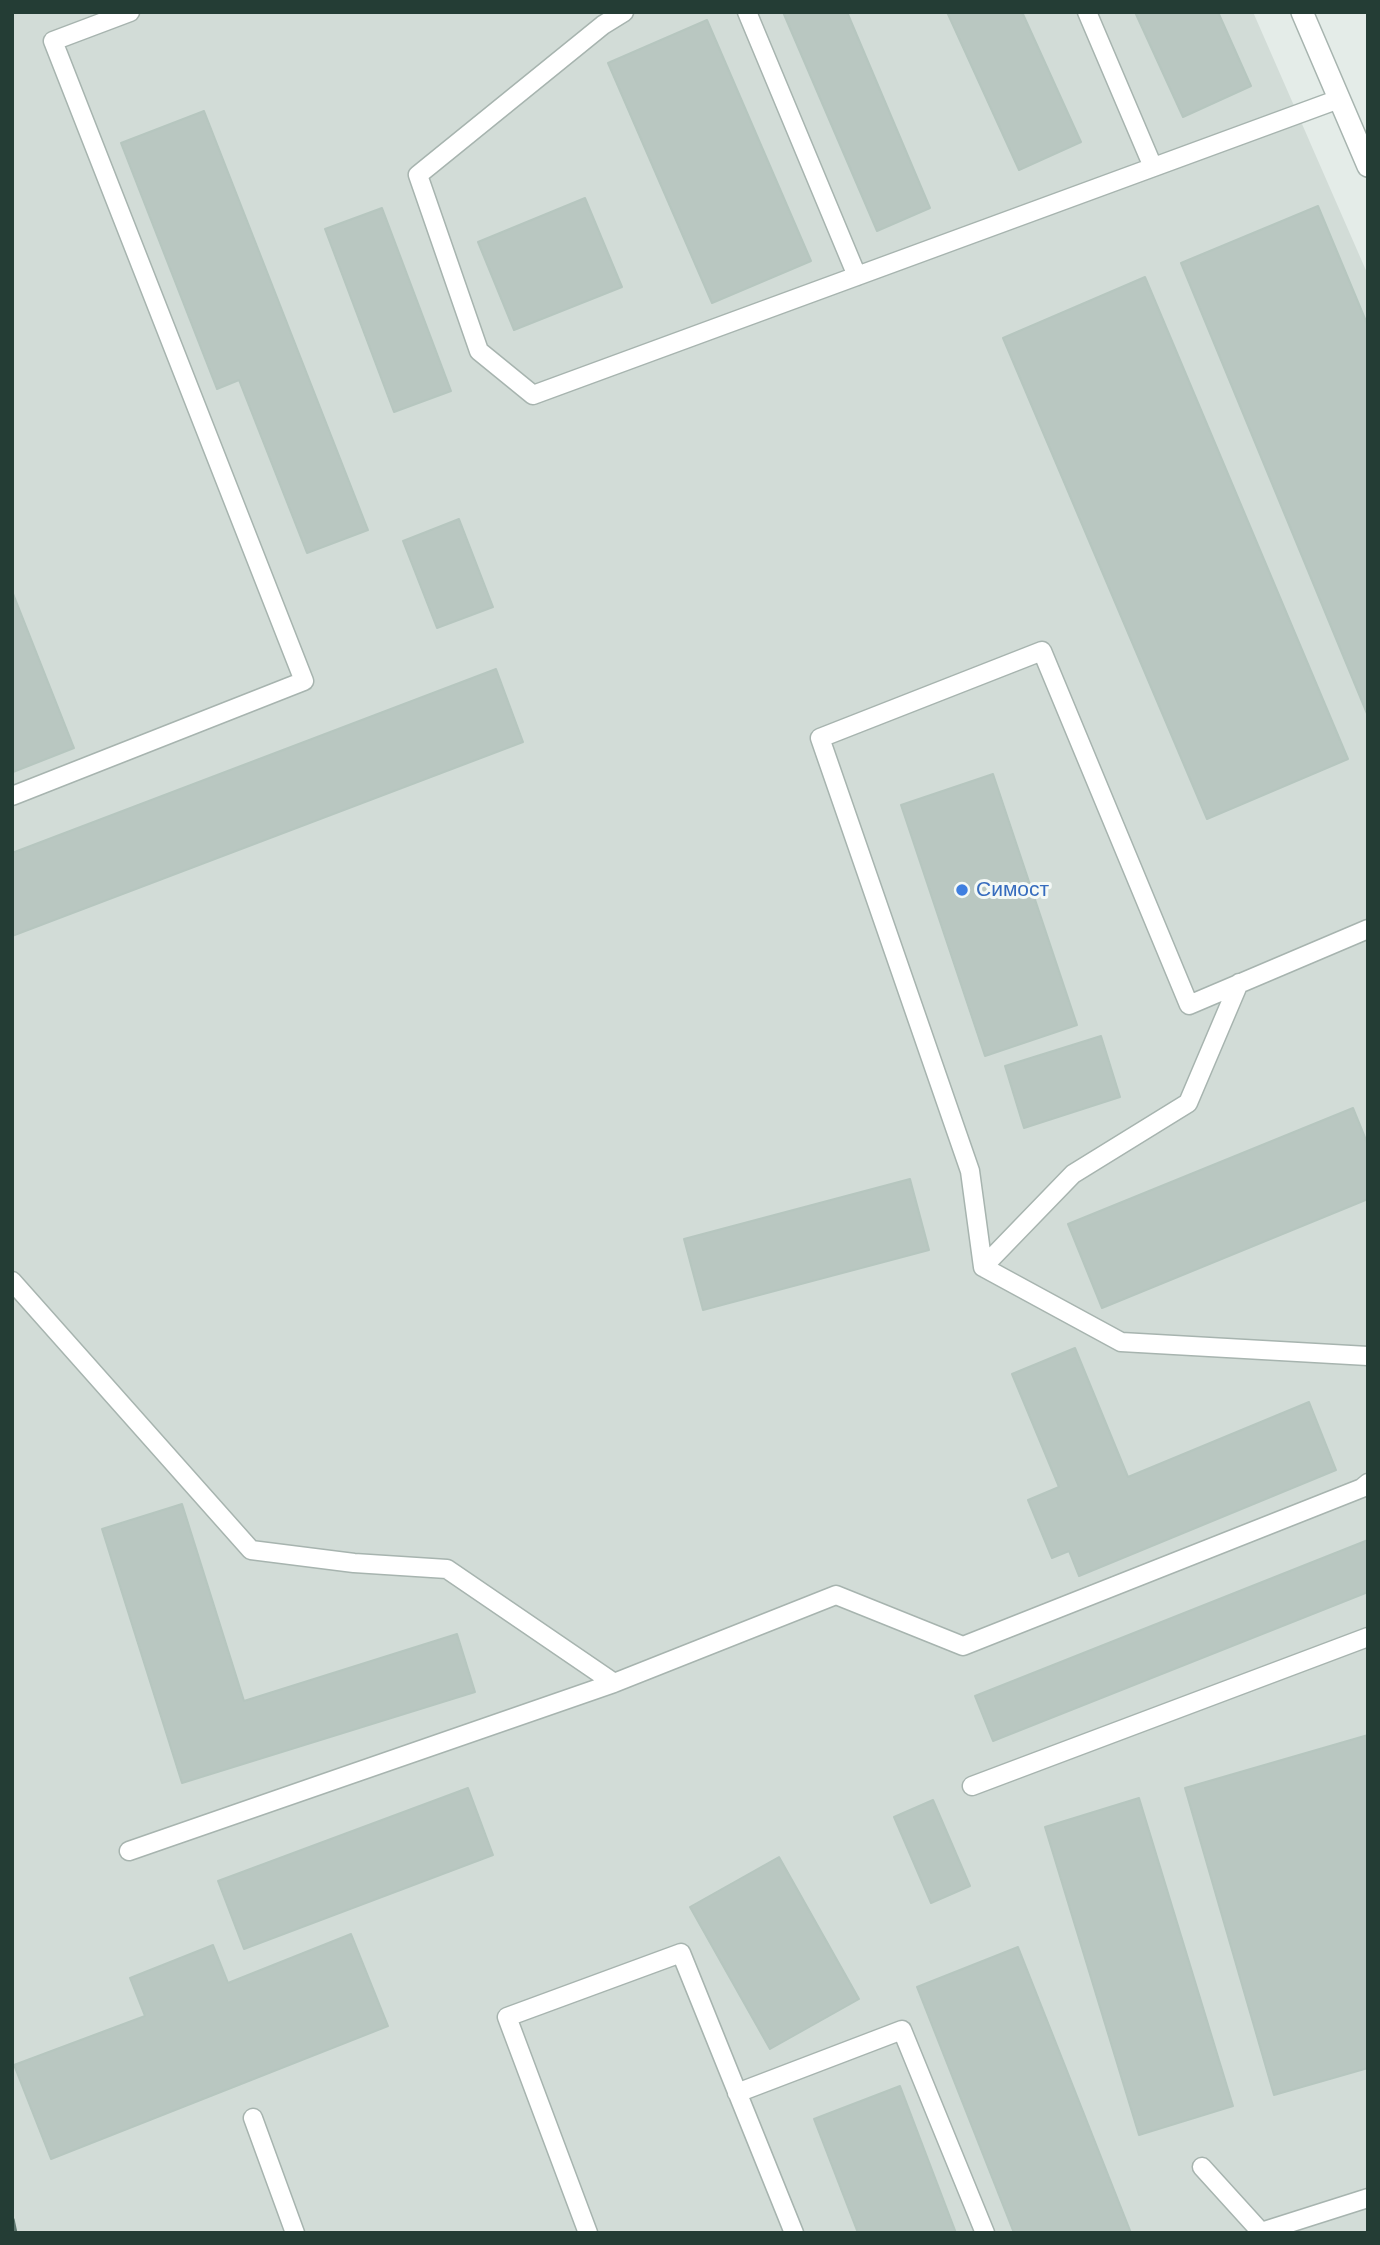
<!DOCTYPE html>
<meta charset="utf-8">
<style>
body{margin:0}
#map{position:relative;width:1380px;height:2245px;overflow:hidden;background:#e4ece8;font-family:Arial,sans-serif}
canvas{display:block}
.frame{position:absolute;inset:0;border:14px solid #243d35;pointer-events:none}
</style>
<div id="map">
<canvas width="1380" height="2245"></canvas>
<div class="frame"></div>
</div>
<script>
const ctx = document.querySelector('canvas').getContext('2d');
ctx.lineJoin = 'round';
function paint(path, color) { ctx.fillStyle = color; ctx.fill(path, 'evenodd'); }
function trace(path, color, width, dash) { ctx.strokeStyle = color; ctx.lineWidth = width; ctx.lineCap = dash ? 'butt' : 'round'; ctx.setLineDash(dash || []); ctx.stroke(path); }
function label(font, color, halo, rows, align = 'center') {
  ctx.font = font + ' Arial,sans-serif'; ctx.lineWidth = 6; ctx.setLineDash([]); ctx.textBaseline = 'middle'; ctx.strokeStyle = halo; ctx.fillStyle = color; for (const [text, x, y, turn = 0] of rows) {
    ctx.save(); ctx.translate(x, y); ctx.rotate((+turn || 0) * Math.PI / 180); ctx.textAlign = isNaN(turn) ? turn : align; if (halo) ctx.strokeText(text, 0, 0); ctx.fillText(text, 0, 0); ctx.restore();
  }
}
const built = new Path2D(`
 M12,12H1253L1368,275V2233H12Z`);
const building = new Path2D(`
 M783,12H847L930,208L877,231Z
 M947,12H1022L1081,142L1019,170Z
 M1135,12H1218L1251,86L1183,117Z
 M707,20L811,261L712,303L608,63Z
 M204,111L368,530L307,553L239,380L217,389L121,143Z
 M585,198L622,287L514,330L478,242Z
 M1318,206L1368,326V716L1181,263Z
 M382,208L451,391L394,412L325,229Z
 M1145,277L1348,759L1207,819L1003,338Z
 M459,519L493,607L437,628L403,541Z
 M12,591L74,748L13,772L12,769Z
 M496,669L523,742L12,936V853Z
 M993,774L1077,1025L985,1056L901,805Z
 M1101,1036L1120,1097L1024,1128L1005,1066Z
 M1353,1108L1368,1145V1199L1102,1308L1068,1224Z
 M910,1179L929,1250L703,1310L684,1239Z
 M1075,1348L1128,1477L1309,1402L1336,1470L1079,1576L1069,1551L1052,1558L1028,1500L1059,1487L1012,1374Z
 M182,1504L244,1701L457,1634L475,1692L182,1783L102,1529Z
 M1368,1540V1592L993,1741L975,1696Z
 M1368,1735V2068L1274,2095L1185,1788Z
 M468,1788L493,1855L244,1949L218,1881Z
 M1139,1798L1233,2106L1139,2135L1045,1827Z
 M933,1800L970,1886L931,1903L894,1817Z
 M779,1857L859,1999L770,2049L690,1907Z
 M351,1934L388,2026L51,2159L14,2065L145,2016L130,1978L213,1945L228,1983Z
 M1018,1947L1131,2233H1014L917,1987Z
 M900,2086L956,2233H858L814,2119Z`);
const lane = new Path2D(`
 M624,12L603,25L418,175L479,351L533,395L1339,99
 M747,12L857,276
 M1087,12L1153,167
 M12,796L304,681L53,41L130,12
 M1368,929L1189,1005L1042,651L820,738L970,1171L983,1267L1121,1342L1368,1356
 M983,1267L1073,1174L1188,1103L1239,983
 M12,1281L251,1550L354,1563L447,1569L614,1683L836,1595L963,1646L1362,1488L1368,1483
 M972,1786L1368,1637
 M129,1851L614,1683
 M737,2093L902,2030L985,2233
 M253,2118L295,2233
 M1202,2167L1261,2232L1368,2198
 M588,2233L507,2017L681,1953L794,2233`);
const street = new Path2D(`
 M1302,12L1368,166`);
const rail = new Path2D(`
 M12,2219L15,2233`);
const markers = [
 [962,890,7,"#3f7fe0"]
];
const shopNames = [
 ["Симост",976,890]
];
paint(built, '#d2dcd7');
paint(building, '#b9c7c1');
trace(building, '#b6c6bf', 2);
trace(lane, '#a7b4af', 21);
trace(street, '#a7b4af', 24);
trace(lane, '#fff', 18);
trace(street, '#fff', 21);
trace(rail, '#5f7870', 5, [14, 7]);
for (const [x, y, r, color] of markers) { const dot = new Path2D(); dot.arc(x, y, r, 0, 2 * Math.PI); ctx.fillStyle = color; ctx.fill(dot); trace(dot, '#f4f9f6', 2.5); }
label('21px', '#366cbe', '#f4f9f6', shopNames, 'left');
</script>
